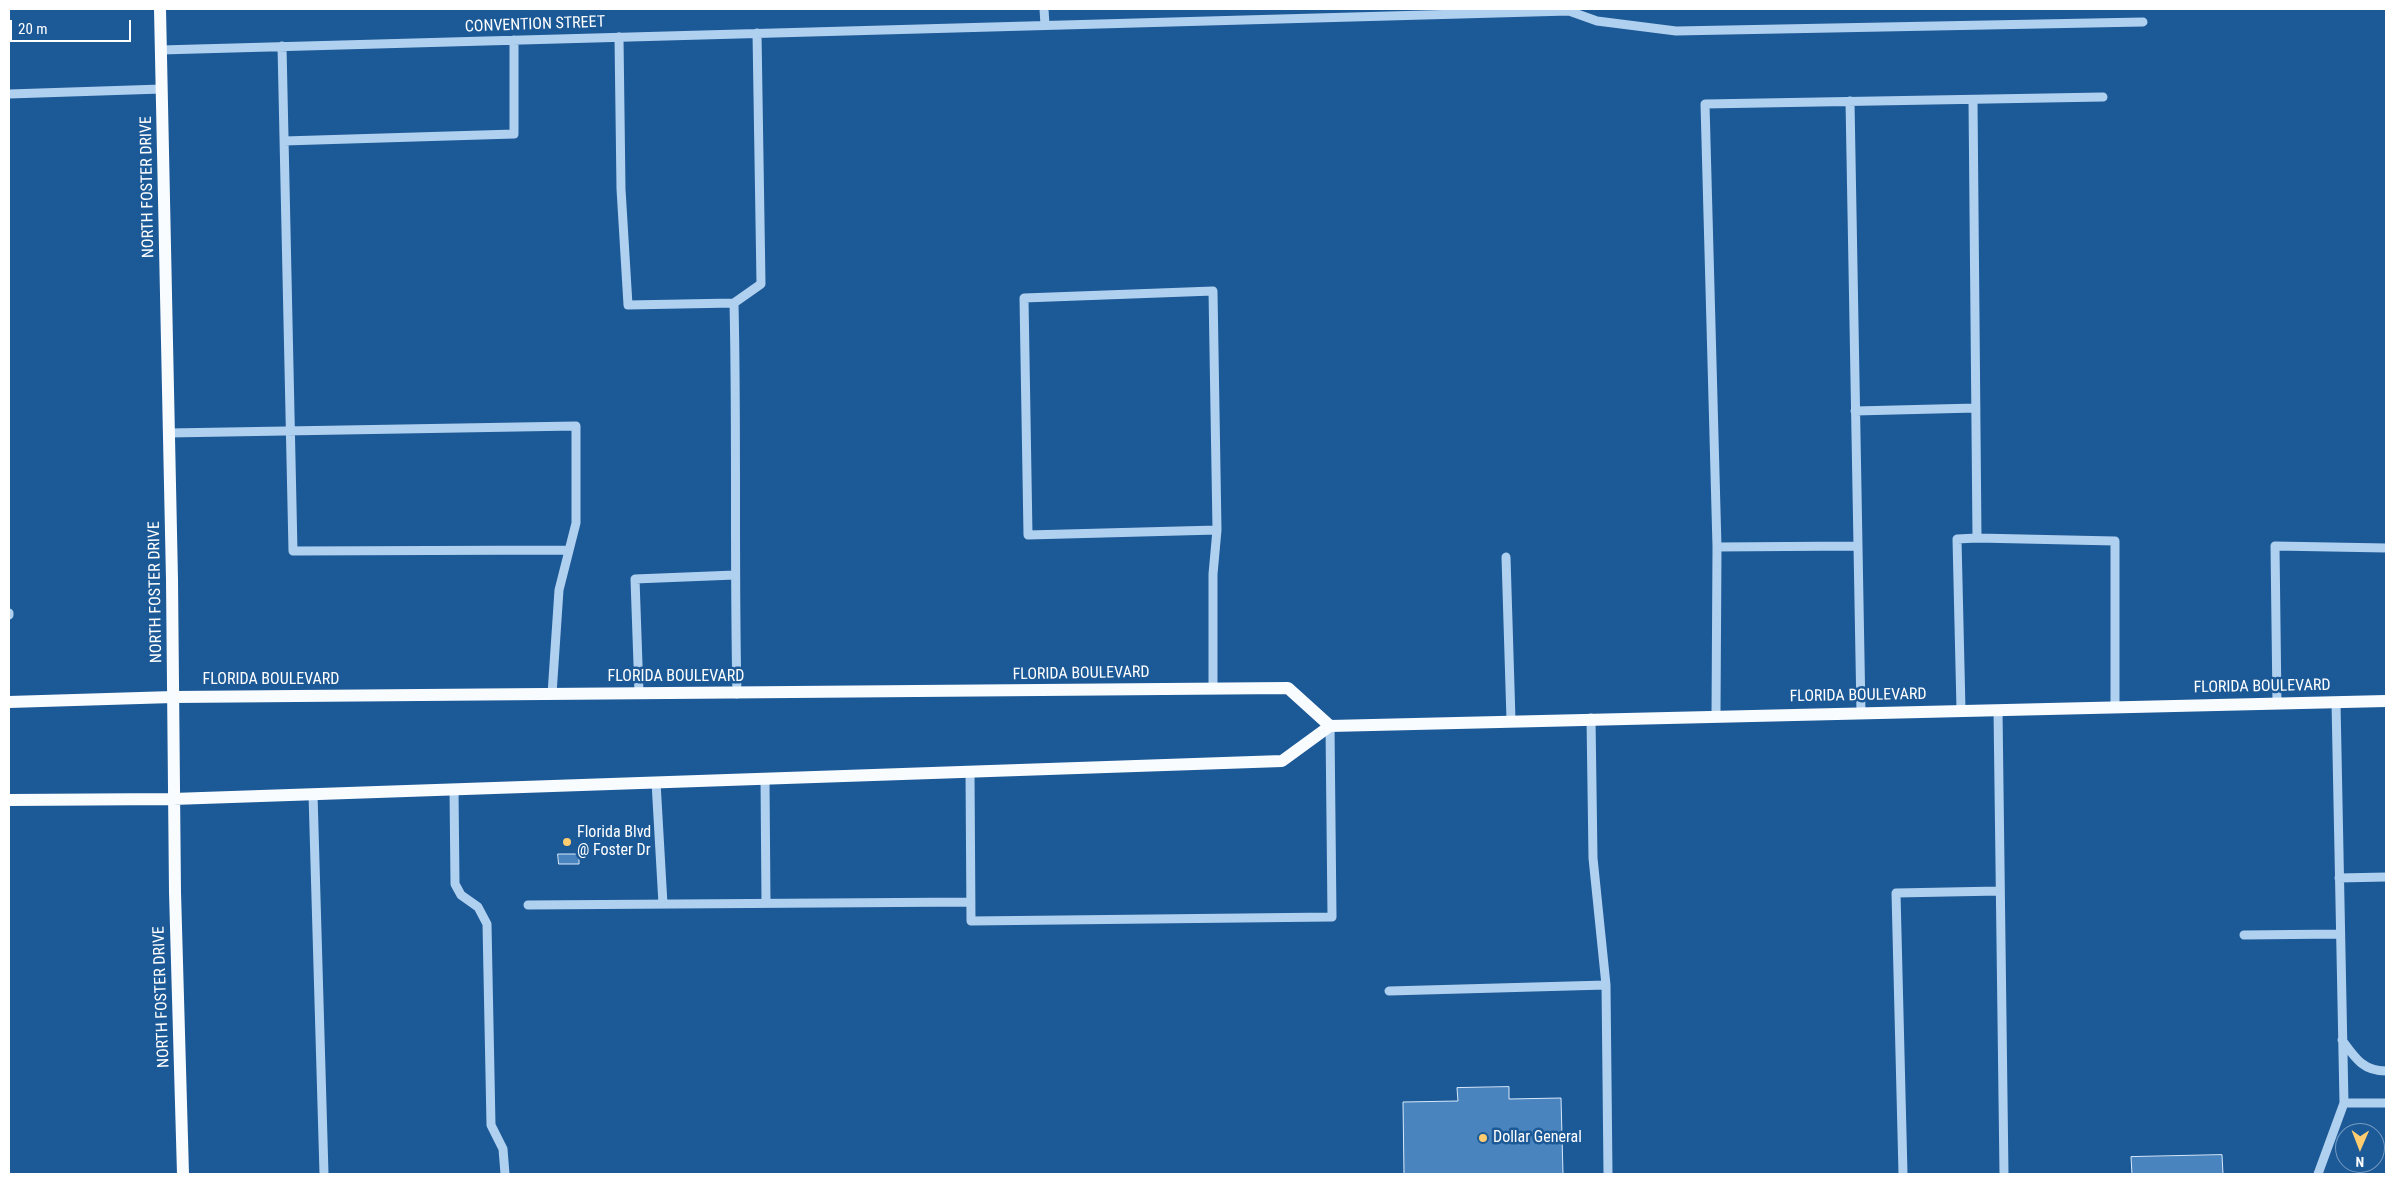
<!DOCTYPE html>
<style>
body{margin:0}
#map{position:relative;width:2395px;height:1183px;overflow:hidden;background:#1c5997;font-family:"Roboto Condensed",sans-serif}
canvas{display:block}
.frame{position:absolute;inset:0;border:10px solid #fff;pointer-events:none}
.north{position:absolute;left:2335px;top:1123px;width:50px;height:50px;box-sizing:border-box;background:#1c5997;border:1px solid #779bc1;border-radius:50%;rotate:181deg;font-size:14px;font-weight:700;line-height:20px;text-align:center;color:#fff}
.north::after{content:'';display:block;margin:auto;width:18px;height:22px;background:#ffcd6f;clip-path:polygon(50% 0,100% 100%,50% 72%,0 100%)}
.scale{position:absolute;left:10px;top:20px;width:121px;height:22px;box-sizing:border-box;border:2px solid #fff;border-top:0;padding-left:6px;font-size:15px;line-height:18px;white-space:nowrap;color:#fff;-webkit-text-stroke:4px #1c5997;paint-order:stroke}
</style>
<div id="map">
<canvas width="2395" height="1183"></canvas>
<div class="frame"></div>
<div class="north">N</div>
<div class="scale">20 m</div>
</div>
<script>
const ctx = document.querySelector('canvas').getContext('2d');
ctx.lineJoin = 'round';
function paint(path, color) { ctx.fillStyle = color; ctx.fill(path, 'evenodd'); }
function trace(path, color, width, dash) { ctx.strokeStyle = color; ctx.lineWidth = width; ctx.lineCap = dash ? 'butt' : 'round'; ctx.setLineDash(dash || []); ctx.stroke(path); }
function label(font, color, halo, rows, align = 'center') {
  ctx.font = font + ' "Roboto Condensed",sans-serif'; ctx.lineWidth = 5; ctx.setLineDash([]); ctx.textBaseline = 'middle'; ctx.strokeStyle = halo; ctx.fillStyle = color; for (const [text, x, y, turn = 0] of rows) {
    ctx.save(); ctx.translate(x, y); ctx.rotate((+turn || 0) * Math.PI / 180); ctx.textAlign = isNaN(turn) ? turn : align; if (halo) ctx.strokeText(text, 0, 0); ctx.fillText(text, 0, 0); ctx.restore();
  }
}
const building = new Path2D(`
 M558,854H579V864H559Z
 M1509,1087V1099L1561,1098L1563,1174H1404L1403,1102L1458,1101L1457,1088Z
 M2222,1155L2223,1174H2132L2131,1157Z`);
const minor = new Path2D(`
 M1044,9L1045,25
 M619,37L621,189L628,305L734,303C737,434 734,564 737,694
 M282,46L293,551L569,550
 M161,50L1569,11L1597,21L1676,31L2143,22
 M9,94L162,89
 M1973,100L1977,538
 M1850,101L1861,713
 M284,141L514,134V40
 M734,303L761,284L757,33
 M1855,411L1976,408
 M169,433L576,426V523L559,590L552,694
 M1717,547L1705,104L2103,97
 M1506,557L1511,720
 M9,613V615
 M1213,689V574L1217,530L1213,291L1024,298L1028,535L1217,530
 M639,693L635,579L735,575
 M2277,704L2275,546L2386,548
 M1961,710L1957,539L1977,538L2115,541V707
 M1998,710L2004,1174
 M1716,715L1717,547L1857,546
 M1591,718L1593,858L1606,985L1608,1174
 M970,771L971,921L1332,917L1330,726
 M765,779L766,903
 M656,782L663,904
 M454,789L455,884L461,895L478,907L487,924L491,1125L503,1149L505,1174
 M313,794L324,1174
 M2339,878L2386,877
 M528,905L971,902
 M2244,935L2340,934
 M1389,991L1606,985
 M2342,1040C2355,1058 2363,1071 2386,1071
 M2344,1103H2386
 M1903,1174L1896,893L2000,891
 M2318,1174L2344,1103L2336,702`);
const major = new Path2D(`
 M160,9L172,580L175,892L183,1174
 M9,702L173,697L1288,688L1330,726
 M9,800L173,799L1282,761L1330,726L2386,701`);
const markers = [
 [567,842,5,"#ffcd6f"],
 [1483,1138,5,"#ffcd6f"]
];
const streetNames = [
 ["CONVENTION STREET",535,25,-2],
 ["NORTH FOSTER DRIVE",148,187,-91],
 ["NORTH FOSTER DRIVE",156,592,-91],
 ["FLORIDA BOULEVARD",1081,674,-1],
 ["FLORIDA BOULEVARD",676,677],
 ["FLORIDA BOULEVARD",271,680],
 ["FLORIDA BOULEVARD",2262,687,-1],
 ["FLORIDA BOULEVARD",1858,696,-1],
 ["NORTH FOSTER DRIVE",162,997,-92]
];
const poiNames = [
 ["Florida Blvd",577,833],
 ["@ Foster Dr",577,851],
 ["Dollar General",1493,1138]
];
paint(building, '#4a84be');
trace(building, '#d7e9fb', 1);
trace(minor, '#b0d0ef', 9);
trace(major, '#f9fcff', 12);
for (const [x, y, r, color] of markers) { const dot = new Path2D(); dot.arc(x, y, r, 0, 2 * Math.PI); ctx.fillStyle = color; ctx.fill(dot); trace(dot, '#1c5997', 2); }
label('16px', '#fff', '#1c5997', streetNames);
label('16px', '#fff', '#1c5997', poiNames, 'left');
</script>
